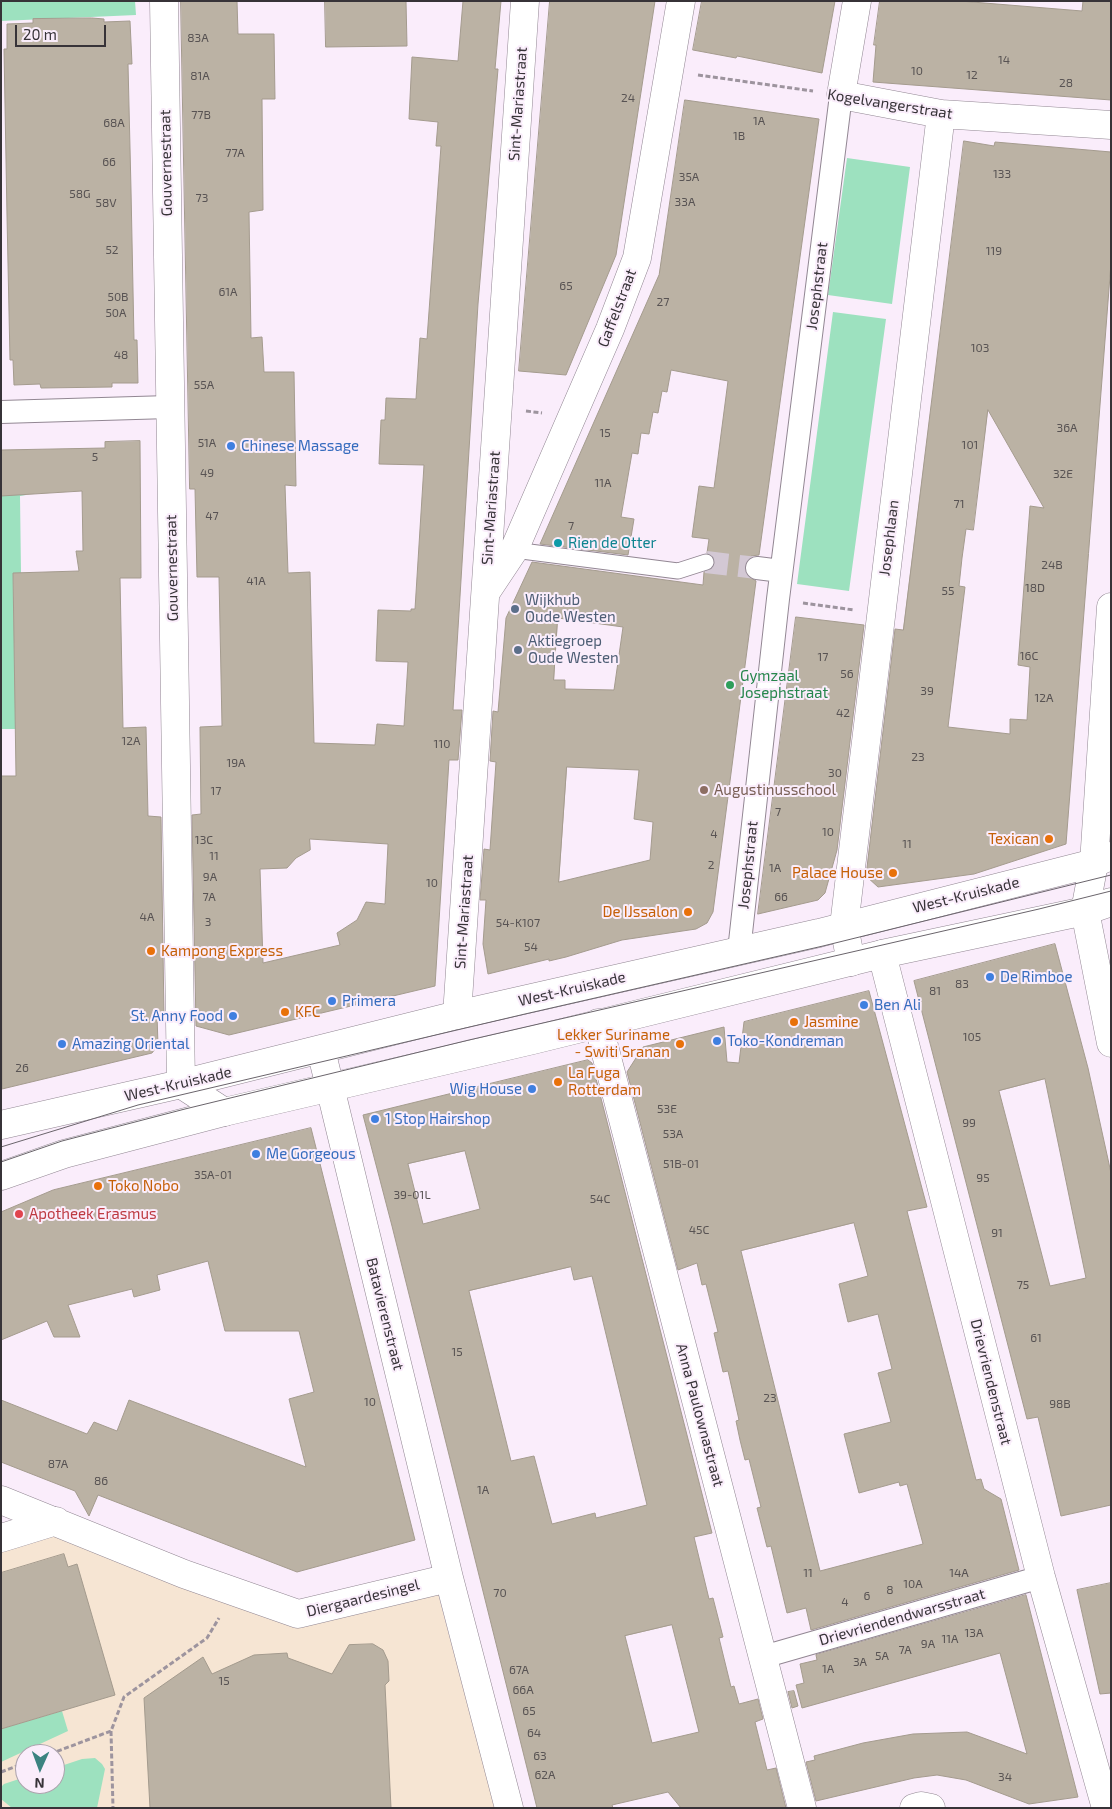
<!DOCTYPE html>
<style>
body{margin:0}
#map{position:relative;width:1112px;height:1809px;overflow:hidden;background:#faedfb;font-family:"Exo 2",sans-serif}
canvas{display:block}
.frame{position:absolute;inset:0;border:2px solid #373338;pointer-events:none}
.north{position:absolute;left:15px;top:1744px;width:50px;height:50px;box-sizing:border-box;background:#faedfb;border:1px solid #aca3ad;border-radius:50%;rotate:182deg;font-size:14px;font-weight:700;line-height:20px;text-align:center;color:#373338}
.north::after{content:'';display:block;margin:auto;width:18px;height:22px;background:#3b8380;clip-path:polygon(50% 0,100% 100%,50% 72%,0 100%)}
.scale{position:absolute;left:15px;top:25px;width:91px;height:22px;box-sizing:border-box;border:2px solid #373338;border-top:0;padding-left:6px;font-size:15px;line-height:18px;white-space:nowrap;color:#373338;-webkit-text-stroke:4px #faedfb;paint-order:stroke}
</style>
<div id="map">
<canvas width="1112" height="1809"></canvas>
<div class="frame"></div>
<div class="north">N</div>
<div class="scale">20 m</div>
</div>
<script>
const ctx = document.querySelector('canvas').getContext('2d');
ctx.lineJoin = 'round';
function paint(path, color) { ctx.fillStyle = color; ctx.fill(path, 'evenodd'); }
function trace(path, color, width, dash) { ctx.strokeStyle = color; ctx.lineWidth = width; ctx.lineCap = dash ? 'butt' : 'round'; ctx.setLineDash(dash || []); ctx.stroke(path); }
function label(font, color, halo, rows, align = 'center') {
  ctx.font = font + ' "Exo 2",sans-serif'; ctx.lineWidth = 4; ctx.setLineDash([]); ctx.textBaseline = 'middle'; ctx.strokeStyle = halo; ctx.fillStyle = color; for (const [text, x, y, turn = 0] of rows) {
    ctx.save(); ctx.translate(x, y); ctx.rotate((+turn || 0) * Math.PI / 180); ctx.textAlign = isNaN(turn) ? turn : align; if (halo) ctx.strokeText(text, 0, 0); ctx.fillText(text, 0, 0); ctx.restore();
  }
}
const commercial = new Path2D(`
 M54,1535L301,1624L438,1593L495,1808H1V1551ZM25,1754H55V1784H25Z`);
const green = new Path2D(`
 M1,1H135L136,15L1,21Z
 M847,158L910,167L892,304L828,295Z
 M833,312L886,319L849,591L797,584Z
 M1,450H25L26,495L20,496L21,573H13L16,729H1Z
 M62,1711L68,1731L1,1762V1729Z
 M95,1758L102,1764L105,1769L97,1808H12L1,1799V1787L4,1784L25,1777V1784H55V1768L82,1759Z`);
const building = new Path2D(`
 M181,1H237L238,34H274L275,99H262L263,210L249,212L251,338L262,337L264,372H294L296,486L285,485L288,573L310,572L314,743L375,745L377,724L404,726L408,662L376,661L378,610L411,611V609H415L424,465L379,464L381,420H385L386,398L416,399L420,338L427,339L441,146H436L438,122L409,119L412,57L458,61L463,1H501L495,69H498L478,304L453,710H462L458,760H449L435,986L229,1035L196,1026L192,815L201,814L200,727L222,726L219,577H197L195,489H190ZM310,839L388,844L385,904L366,902L357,920L337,933L340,945L263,963L260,869L287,868L296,858L310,850Z
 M325,1H406L407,46L326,47Z
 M550,1H655L616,255L566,375L519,371Z
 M702,1H835L822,73L737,56L736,58L693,50Z
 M880,1H960L1082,11L1083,1H1111V100L873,82L876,45H874Z
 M92,18L104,19V22L130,21L132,64H128L131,190L134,340H137L138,383H112V387L41,388L40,384L14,385L13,360H10L7,216L4,49H7V24L33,23V19Z
 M685,100L819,119L759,555L751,556L744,566L745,574L756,581L713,912L707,923L696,929L622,940L566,957L549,961V959L488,974L483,944L486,900H480L484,849L490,850L496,762L490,761L493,711L498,712L506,618L532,562L703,585L704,572L713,569L715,564L713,555L707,553L709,539L692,537L699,486L714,488L728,381L671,370L667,392L662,391L658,413L653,412L649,434L641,433L638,454L632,453L621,517L634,519L628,555L540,544L659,275ZM558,618L623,627L614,690L565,689V680H554ZM567,767L639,770L634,819L653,822L650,860L559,882Z
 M964,141L994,146L995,142L1111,152V263L1066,844L974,874L878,887L866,876L895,629L903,630ZM988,410L1044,508L1030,506L1018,665L1030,667L1027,720L1010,719V734L948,727L965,587L959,586L962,558L966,529L973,530Z
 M140,441L141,578H120L123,728L146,727L148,816L161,817L164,1017L157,1015L158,1045L152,1053L2,1089L1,776H16L13,573L79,571L76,551H83L82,491L1,496V450L105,448V442Z
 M796,617L864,625L837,850L825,893L818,900L758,914Z
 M1055,944L1088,1068L1111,1173V1505L1061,1516L1038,1417L1027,1419L914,981ZM1045,1079L1086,1278L1050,1286L999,1091Z
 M869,991L927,1207L907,1211L976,1480L981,1479L984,1489L1001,1499L1019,1570L811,1630L806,1608L787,1613L771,1546L767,1547L757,1508L761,1507L749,1459L745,1460L740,1440L736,1421L739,1420L728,1371L723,1372L714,1333L718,1332L706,1284L702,1285L697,1263L678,1270L627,1072L643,1047L724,1027L727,1062L739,1063L744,1022ZM854,1223L868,1276L839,1284L848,1322L878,1314L892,1369L878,1373L891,1422L844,1434L859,1493L899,1482L900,1486L907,1484L923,1544L820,1571L741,1251Z
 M588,1060L592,1063L712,1533L694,1537L709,1599L713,1598L723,1637L719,1638L731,1687L734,1686L739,1704L758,1699L763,1719L755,1722L767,1770L776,1768L786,1808H681L668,1792L612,1805L613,1808H537L392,1226L363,1115L465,1090H473V1088ZM465,1151L480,1209L423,1224L408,1164ZM571,1267L574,1280L592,1276L647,1505L596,1518L595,1513L552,1524L534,1456L511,1461L469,1291ZM672,1625L699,1732L652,1743L625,1636Z
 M311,1128L415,1540L297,1572L98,1495L89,1516L75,1491L1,1462V1400L87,1434L94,1422L117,1431L129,1400L306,1467L289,1399L314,1392L299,1331H225L208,1261L157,1275L160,1290L134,1297L132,1289L68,1305L80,1337H54L47,1321L1,1340V1212L53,1190Z
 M64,1554L68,1567L77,1564L115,1695L1,1729V1573Z
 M1111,1583V1693L1100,1694L1077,1590Z
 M1026,1595L1078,1797L1029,1804L966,1780L937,1775L914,1778L816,1801L806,1762L815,1760L814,1756L863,1743L913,1734L967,1732L1027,1754L1000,1653L802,1708L796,1685L804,1683L800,1664L817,1660L816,1655Z
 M373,1644L383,1650L388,1661L389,1681L385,1685L391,1808H150L144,1698L203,1657L212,1674L254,1655L287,1653L288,1658L332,1674L349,1645Z
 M794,1691L798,1706L792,1708L788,1692Z`);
const pedestrianTunnel = new Path2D(`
 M706,562L757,568`);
const path = new Path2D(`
 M698,75L813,91
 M526,411L542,413
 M803,603L854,610
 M111,1731L113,1808
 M50,1754L111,1731L124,1697L207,1638L219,1618
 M1,1772L25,1763`);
const service = new Path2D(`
 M514,550L678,571L706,562`);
const pedestrian = new Path2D(`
 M1,412L169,407
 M757,568L781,571
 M739,951L778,599L841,95
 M763,1657L1041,1577`);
const minor = new Path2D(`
 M164,1L181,1084L224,1112
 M857,1L841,95L941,114L1111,125
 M486,592L514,550L610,329L637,258L681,1
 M1111,607L1094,863L1085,911L1111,1043
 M882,954L1041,1577L1106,1808
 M851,962L844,926L941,114
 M457,1015L525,1
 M598,1023L802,1808
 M321,1050L449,1578L509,1808
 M1,1500L184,1574L298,1614L449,1578
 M1,1538L56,1521
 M914,1808L921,1806L931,1808`);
const tertiary = new Path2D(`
 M1,1125L181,1084L457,1015L819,933L1094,863L1111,856
 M1,1176L64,1154L224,1112L533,1040L882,954L1085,911L1111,902`);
const tram = new Path2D(`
 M1,1147L138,1105L525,1014L823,946L1111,875
 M1,1162L62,1141L185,1109L469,1040L1039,909L1111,891`);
const markers = [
 [231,446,5,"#3f7fe0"],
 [558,543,5,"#0f9aa8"],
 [515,609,5,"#5c6f8a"],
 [518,650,5,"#5c6f8a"],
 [730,685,5,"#2e9e5b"],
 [704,790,5,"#8d6e63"],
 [1049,839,5,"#e8710a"],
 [893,873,5,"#e8710a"],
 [688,912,5,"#e8710a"],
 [151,951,5,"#e8710a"],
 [990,977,5,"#3f7fe0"],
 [332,1001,5,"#3f7fe0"],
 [864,1005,5,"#3f7fe0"],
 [285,1012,5,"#e8710a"],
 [233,1016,5,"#3f7fe0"],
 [794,1022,5,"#e8710a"],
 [717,1041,5,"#3f7fe0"],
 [62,1044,5,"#3f7fe0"],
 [680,1044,5,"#e8710a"],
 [558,1082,5,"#e8710a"],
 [532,1089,5,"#3f7fe0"],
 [375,1119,5,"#3f7fe0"],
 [256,1154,5,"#3f7fe0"],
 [98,1186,5,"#e8710a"],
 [19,1214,5,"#e0444e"]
];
const numberNames = [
 ["83A",198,38],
 ["14",1004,60],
 ["10",917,71],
 ["12",972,75],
 ["81A",200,76],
 ["28",1066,83],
 ["24",628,98],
 ["77B",201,115],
 ["1A",759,121],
 ["68A",114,123],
 ["1B",739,136],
 ["77A",235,153],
 ["66",109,162],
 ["133",1002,174],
 ["35A",689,177],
 ["58G",80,194],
 ["73",202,198],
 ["33A",685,202],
 ["58V",106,203],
 ["52",112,250],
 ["119",994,251],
 ["65",566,286],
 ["61A",228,292],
 ["50B",118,297],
 ["27",663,302],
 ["50A",116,313],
 ["103",980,348],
 ["48",121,355],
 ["55A",204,385],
 ["36A",1067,428],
 ["15",605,433],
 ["51A",207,443],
 ["101",970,445],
 ["5",95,457],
 ["49",207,473],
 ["32E",1063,474],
 ["11A",603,483],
 ["71",959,504],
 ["47",212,516],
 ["7",571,526],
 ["24B",1052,565],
 ["41A",256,581],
 ["18D",1035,588],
 ["55",948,591],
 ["16C",1029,656],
 ["17",823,657],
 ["56",847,674],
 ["39",927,691],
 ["12A",1044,698],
 ["42",843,713],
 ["12A",131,741],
 ["110",442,744],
 ["23",918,757],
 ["19A",236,763],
 ["30",835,773],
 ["17",216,791],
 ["7",778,812],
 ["10",828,832],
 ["4",714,834],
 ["13C",204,840],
 ["11",907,844],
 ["11",214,856],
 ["2",711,865],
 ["1A",775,868],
 ["9A",210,877],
 ["10",432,883],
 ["7A",209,897],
 ["66",781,897],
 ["4A",147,917],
 ["3",208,922],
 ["54-K107",518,923],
 ["54",531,947],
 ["83",962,984],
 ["81",935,991],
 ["105",972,1037],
 ["26",22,1068],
 ["53E",667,1109],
 ["99",969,1123],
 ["53A",673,1134],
 ["51B-01",681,1164],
 ["35A-01",213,1175],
 ["95",983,1178],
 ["39-01L",412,1195],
 ["54C",600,1199],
 ["45C",699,1230],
 ["91",997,1233],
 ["75",1023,1285],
 ["61",1036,1338],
 ["15",457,1352],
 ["23",770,1398],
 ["10",370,1402],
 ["98B",1060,1404],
 ["87A",58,1464],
 ["86",101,1481],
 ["1A",483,1490],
 ["11",808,1573],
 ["14A",959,1573],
 ["10A",913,1584],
 ["8",890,1590],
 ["70",500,1593],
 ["6",867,1596],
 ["4",845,1602],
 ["13A",974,1633],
 ["11A",950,1639],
 ["9A",928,1644],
 ["7A",905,1650],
 ["5A",882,1656],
 ["3A",860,1662],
 ["1A",828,1669],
 ["67A",519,1670],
 ["15",224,1681],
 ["66A",523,1690],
 ["65",529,1711],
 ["64",534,1733],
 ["63",540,1756],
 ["62A",545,1775],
 ["34",1005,1777]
];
const streetNames = [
 ["Sint-Mariastraat",518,104,-86],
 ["Kogelvangerstraat",890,104,9],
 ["Gouvernestraat",166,163,-91],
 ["Josephstraat",817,286,-83],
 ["Gaffelstraat",617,308,-69],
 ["Sint-Mariastraat",491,508,-86],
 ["Josephlaan",889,538,-83],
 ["Gouvernestraat",172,568,-91],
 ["Josephstraat",748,865,-84],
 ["West-Kruiskade",966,895,-14],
 ["Sint-Mariastraat",464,912,-86],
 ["West-Kruiskade",572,989,-13],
 ["West-Kruiskade",178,1084,-13],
 ["Batavierenstraat",385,1314,76],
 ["Drievriendenstraat",991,1382,76],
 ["Anna Paulownastraat",700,1415,75],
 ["Diergaardesingel",363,1598,-14],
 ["Drievriendendwarsstraat",902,1617,-16]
];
const shopNames = [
 ["Chinese Massage",241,446],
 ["De Rimboe",1000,977],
 ["Primera",342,1001],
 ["Ben Ali",874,1005],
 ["St. Anny Food",223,1016,"right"],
 ["Toko-Kondreman",727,1041],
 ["Amazing Oriental",72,1044],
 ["Wig House",522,1089,"right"],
 ["1 Stop Hairshop",385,1119],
 ["Me Gorgeous",266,1154]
];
const cultureNames = [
 ["Rien de Otter",568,543]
];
const serviceNames = [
 ["Wijkhub",525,600],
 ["Oude Westen",525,617],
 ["Aktiegroep",528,641],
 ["Oude Westen",528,658]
];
const leisureNames = [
 ["Gymzaal",740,676],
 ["Josephstraat",740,693]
];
const educationNames = [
 ["Augustinusschool",714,790]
];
const foodNames = [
 ["Texican",1039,839,"right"],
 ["Palace House",883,873,"right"],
 ["De IJssalon",678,912,"right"],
 ["Kampong Express",161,951],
 ["KFC",295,1012],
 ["Jasmine",804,1022],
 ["Lekker Suriname",670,1035,"right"],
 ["- Switi Sranan",670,1052,"right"],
 ["La Fuga",568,1073],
 ["Rotterdam",568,1090],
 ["Toko Nobo",108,1186]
];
const healthNames = [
 ["Apotheek Erasmus",29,1214]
];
paint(commercial, '#f6e5d3');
paint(green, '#9de1bf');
paint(building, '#bbb2a4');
trace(building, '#a49b8e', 1);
trace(pedestrianTunnel, '#d3c8d4', 22, [22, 11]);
trace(service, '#928793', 17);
trace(pedestrian, '#928793', 24);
trace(minor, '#928793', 29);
trace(tertiary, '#928793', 29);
trace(path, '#9d949e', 3, [5, 2.5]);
trace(service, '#fff', 15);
trace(pedestrian, '#fff', 22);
trace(minor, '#fff', 28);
trace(tertiary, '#fff', 28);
trace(tram, '#6a646b', 1);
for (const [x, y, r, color] of markers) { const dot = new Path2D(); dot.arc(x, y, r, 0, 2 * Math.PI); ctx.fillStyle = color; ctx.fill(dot); trace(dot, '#faedfb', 2); }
label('12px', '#585353', null, numberNames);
label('15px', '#373338', '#faedfb', streetNames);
label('15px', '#366cbe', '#faedfb', shopNames, 'left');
label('15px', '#0d838f', '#faedfb', cultureNames, 'left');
label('15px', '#4e5e75', '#faedfb', serviceNames, 'left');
label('15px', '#27864d', '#faedfb', leisureNames, 'left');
label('15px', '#785e54', '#faedfb', educationNames, 'left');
label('15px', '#c56008', '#faedfb', foodNames, 'left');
label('15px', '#be3a42', '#faedfb', healthNames, 'left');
</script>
